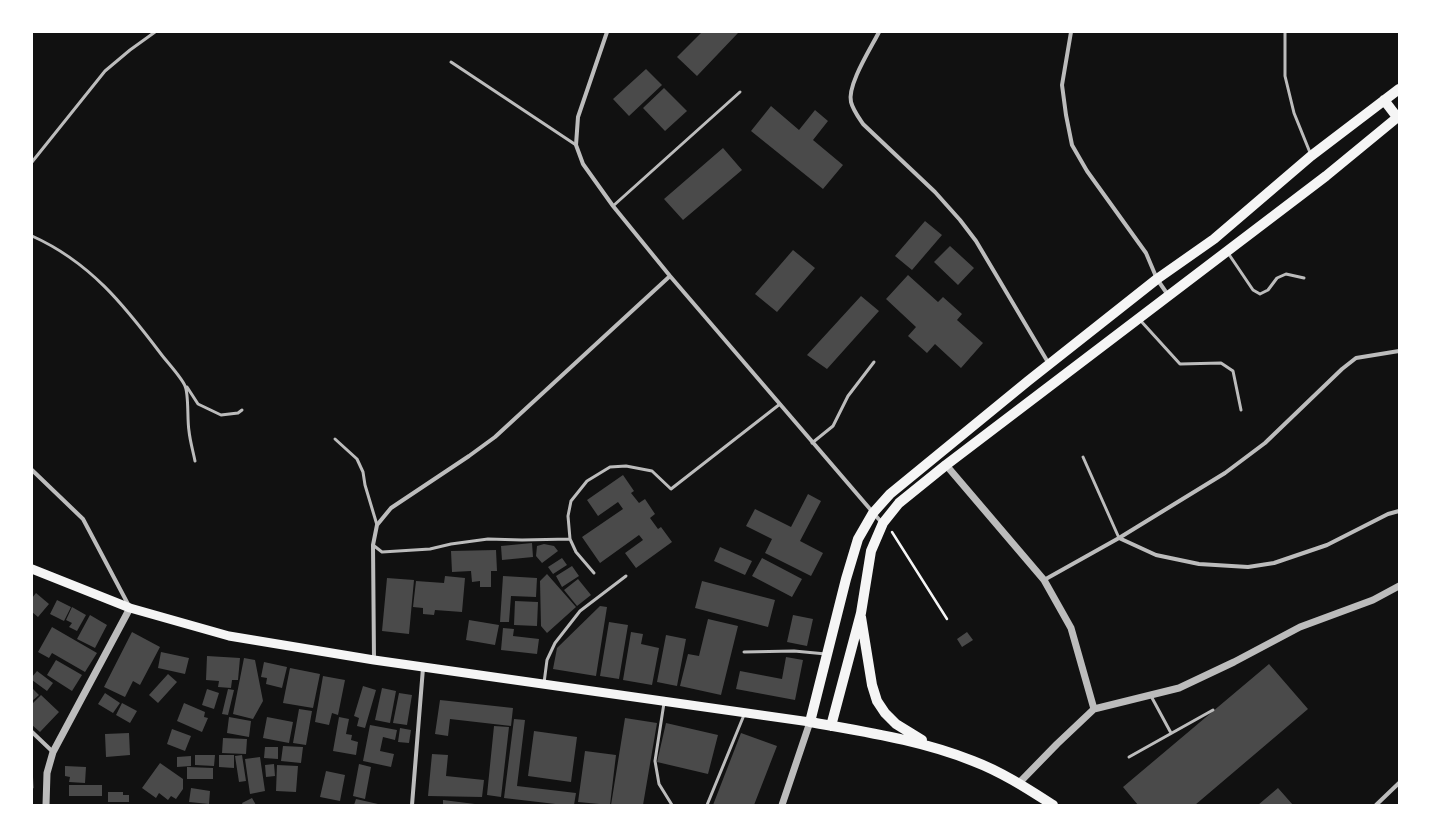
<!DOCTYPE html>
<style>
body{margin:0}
#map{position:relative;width:1431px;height:837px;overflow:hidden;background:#111;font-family:Arial,sans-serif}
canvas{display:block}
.frame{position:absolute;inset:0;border:33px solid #fff;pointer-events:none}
</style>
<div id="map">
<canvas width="1431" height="837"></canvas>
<div class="frame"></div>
</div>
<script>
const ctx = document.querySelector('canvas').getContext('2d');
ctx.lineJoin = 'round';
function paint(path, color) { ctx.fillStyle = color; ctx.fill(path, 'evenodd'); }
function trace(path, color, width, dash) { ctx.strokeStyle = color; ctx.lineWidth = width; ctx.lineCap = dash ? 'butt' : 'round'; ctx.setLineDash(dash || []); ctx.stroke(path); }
const building = new Path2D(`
 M702,32L738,33L697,76L677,57Z
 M646,69L662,85L629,116L613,99Z
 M664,88L687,111L665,131L643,108Z
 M771,106L799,130L815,110L828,121L813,140L843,165L823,189L751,131Z
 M723,148L742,170L683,220L664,199Z
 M925,221L942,235L912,270L895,256Z
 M950,246L974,268L958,285L934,262Z
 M793,250L815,268L777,312L755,294Z
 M908,275L938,302L943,297L962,314L957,320L983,343L961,368L935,344L927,353L908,336L916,327L886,299Z
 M861,296L879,311L827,369L807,355Z
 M623,475L634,491L631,493L639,503L645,499L655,514L650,518L658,529L661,527L672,542L636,568L625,553L643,540L639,535L600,563L582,537L623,509L618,502L598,516L587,500Z
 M808,494L821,501L800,541L823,553L811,576L765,553L772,539L746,526L755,509L791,527Z
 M532,543L533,557L502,560L501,546Z
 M544,544L554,546L558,551L542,563L536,556L537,546Z
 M720,547L752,561L745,575L714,561Z
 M496,550L497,571H491V587H480V581L472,582L471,571L452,572L451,551Z
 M562,558L567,565L553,574L548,567Z
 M762,558L802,579L792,597L752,576Z
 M572,566L579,576L562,587L556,576Z
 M547,574L576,607L547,633L541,626L540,581Z
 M445,576L465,578L462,612L435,610L434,615L423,614V608L413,607L416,581L444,583Z
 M503,576L537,578L536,597L511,596L509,622H500Z
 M387,578L414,580L409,634L382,631Z
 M578,579L591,595L577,606L564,590Z
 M702,581L775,600L768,627L695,608Z
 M36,593L49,604L38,617L32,612V598Z
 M57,600L71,607L64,621L50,614Z
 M515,601L538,602L537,626L514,625Z
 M600,606L607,607L596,676L553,669L557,648Z
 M72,607L86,615L77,631L69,627L72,623L66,620Z
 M90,615L107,625L95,648L77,639Z
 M793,615L813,619L807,646L787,642Z
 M708,619L738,626L721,695L680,686L688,654L699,656Z
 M469,620L499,625L495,645L466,640Z
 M609,622L628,625L619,679L600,676Z
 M52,627L97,653L85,672L52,653L49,658L38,652Z
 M503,628L514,629L513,636L539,639L537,654L501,650Z
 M132,632L160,647L140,685L133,681L125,697L104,687Z
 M631,632L643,634L641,644L659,648L652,685L623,680Z
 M967,632L973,640L962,647L957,639Z
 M666,635L686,639L677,686L657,682Z
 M161,652L189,658L185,674L158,668Z
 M207,656L240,658L238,680H232L231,688L218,687L219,681L206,680Z
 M786,657L803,660L795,700L736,689L740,671L782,679Z
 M244,658L255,660L263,701L253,719L233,714Z
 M56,660L82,675L72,691L47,675Z
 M264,662L287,667L282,688L266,684L267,678L261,677Z
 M1269,664L1308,709L1195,805H1138L1123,787Z
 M290,668L320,674L313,708L283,703Z
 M37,671L53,683L47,691L32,680V677Z
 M168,674L177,682L158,703L149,695Z
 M323,676L345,680L338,715L332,713L329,725L315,722Z
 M363,686L376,690L365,728L357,726L359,718L354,716Z
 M382,688L396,691L390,723L375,720Z
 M33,689L39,695L32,701V690Z
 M207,689L219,693L214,709L202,705Z
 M228,689L234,690L228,715L222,714Z
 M105,693L120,703L113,713L98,704Z
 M399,693L412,695L407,725L393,723Z
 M41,695L59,712L40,732L32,725V704Z
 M440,700L513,708L511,726L450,719L448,736L435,734Z
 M122,703L137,711L130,723L116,715Z
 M184,703L205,712L204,717L208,718L202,732L177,721Z
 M299,709L312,711L306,745L293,743Z
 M229,717L251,721L249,737L227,733Z
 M267,717L293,722L289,743L263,738Z
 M339,717L349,719L346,734L352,735L351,740L358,742L356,755L333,751Z
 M625,718L657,723L643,805H611Z
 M514,719L525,720L517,786L576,793L574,805H564L504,798Z
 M666,723L718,735L708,774L657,762Z
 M370,725L397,730L395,740L383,737L380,751L394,754L391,767L363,761Z
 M494,726L509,727L501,797L487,795Z
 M400,728L411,730L409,743L398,742Z
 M172,729L191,736L185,751L167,744Z
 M534,731L577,737L571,782L528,776Z
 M129,733L130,755L106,757L105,734Z
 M741,733L777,746L754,805H713Z
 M223,738L247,739L246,754L222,753Z
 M283,746L303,747L301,763L281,761Z
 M265,747H278V759L264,758Z
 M585,751L616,755L610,805L578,802Z
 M432,754L448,755L446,776L484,780L482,797L428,796Z
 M195,755H215L214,766L195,765Z
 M219,755H234V768L219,767Z
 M242,755L246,781L239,782L235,756Z
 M191,756V766L177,767V757Z
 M260,757L265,791L250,794L245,759Z
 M160,763L183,779V789L176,799L171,796L168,800L159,793L156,798L142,788Z
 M274,764L275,776L266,777L265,765Z
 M359,764L371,767L365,799L353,796Z
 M277,765L298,766L296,792L276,791Z
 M65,766L86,767L85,783L69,782L70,777L65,776Z
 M187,767L213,768V779H187Z
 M326,771L345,775L340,801L320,797Z
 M32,777H33L34,788L32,789Z
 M69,785H102V796H69Z
 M191,788L210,791L209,804L189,802Z
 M1278,788L1293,805H1258Z
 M108,792H123V795H129V802H108Z
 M252,798L256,805H243L242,803Z
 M356,799L378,804V805H354Z
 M443,800L475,804V805H443Z`);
const path = new Path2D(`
 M892,532L947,619`);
const service = new Path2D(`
 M1285,32V76L1294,113L1311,155
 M451,62L576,145
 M32,162L105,71L130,50L155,32
 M613,206L740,92
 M32,236C90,262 124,305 161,354C167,362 182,378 185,386C189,394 187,420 189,431C190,441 193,451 195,461
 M1228,253L1253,290L1260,294L1268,290L1277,278L1286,274L1304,278
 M1140,320L1180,364L1221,363L1233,371L1241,410
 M187,387L198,404L221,415L238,413L242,410
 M335,439L357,459L363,472L365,485L377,525
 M812,443L833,426L848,396L874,362
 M1083,457L1119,538
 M373,545L382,552L430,549L451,544L488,539L522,540L570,539
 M594,573L576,552L570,539L568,516L571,501L587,481L610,467L626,466L652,471L671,489L780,404
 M744,652L794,651L826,654
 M544,683L547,660L555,643L580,611L626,576
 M1151,696L1171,733
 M664,703L655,761L659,784L672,805
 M1129,757L1213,710
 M707,805L744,715`);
const minor = new Path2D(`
 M607,32L578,117L576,145L583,164L613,206L670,276L882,523
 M879,32C871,48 847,85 851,102C853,110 859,118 863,124L935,192L960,220L976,241L1049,364
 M1071,32L1062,85L1066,115L1072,145L1087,171L1146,253L1157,279L1168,295
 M32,470L83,519L129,606
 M1119,538L1156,555L1199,564L1248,567L1274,563L1327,545L1388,514L1399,511
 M1044,580L1119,538L1225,473L1265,443L1342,369L1356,358L1399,351
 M374,660L373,545L377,525L391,508L469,456L495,437L670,276
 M32,732L53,752
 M412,805L423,668
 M1376,805L1399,783`);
const tertiary = new Path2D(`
 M946,465L1044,580L1071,628L1094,709L1057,744L1019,783
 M1094,709L1179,688L1234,662L1300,627L1373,600L1399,586
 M46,805L47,773L53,752L130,608
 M782,805L810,722`);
const primary = new Path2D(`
 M32,569L130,608L229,636L374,660L810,722`);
const trunk = new Path2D(`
 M1384,100L1397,117
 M861,617L872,685L877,701L885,713L896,724L922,740
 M831,726L861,613L871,551L883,523L899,503L946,465L1326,176L1399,116
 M1053,805C1028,789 1002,772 973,761C921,740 865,732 810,722L846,579L858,539L873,513L890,494L1028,381L1157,279L1214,239L1311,156L1399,89`);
paint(building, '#4a4a4a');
trace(path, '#f5f5f5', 2.5);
trace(service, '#bcbcbc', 3);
trace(minor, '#bcbcbc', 4);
trace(tertiary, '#bcbcbc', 7);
trace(primary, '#f5f5f5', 9);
trace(trunk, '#f5f5f5', 10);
</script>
